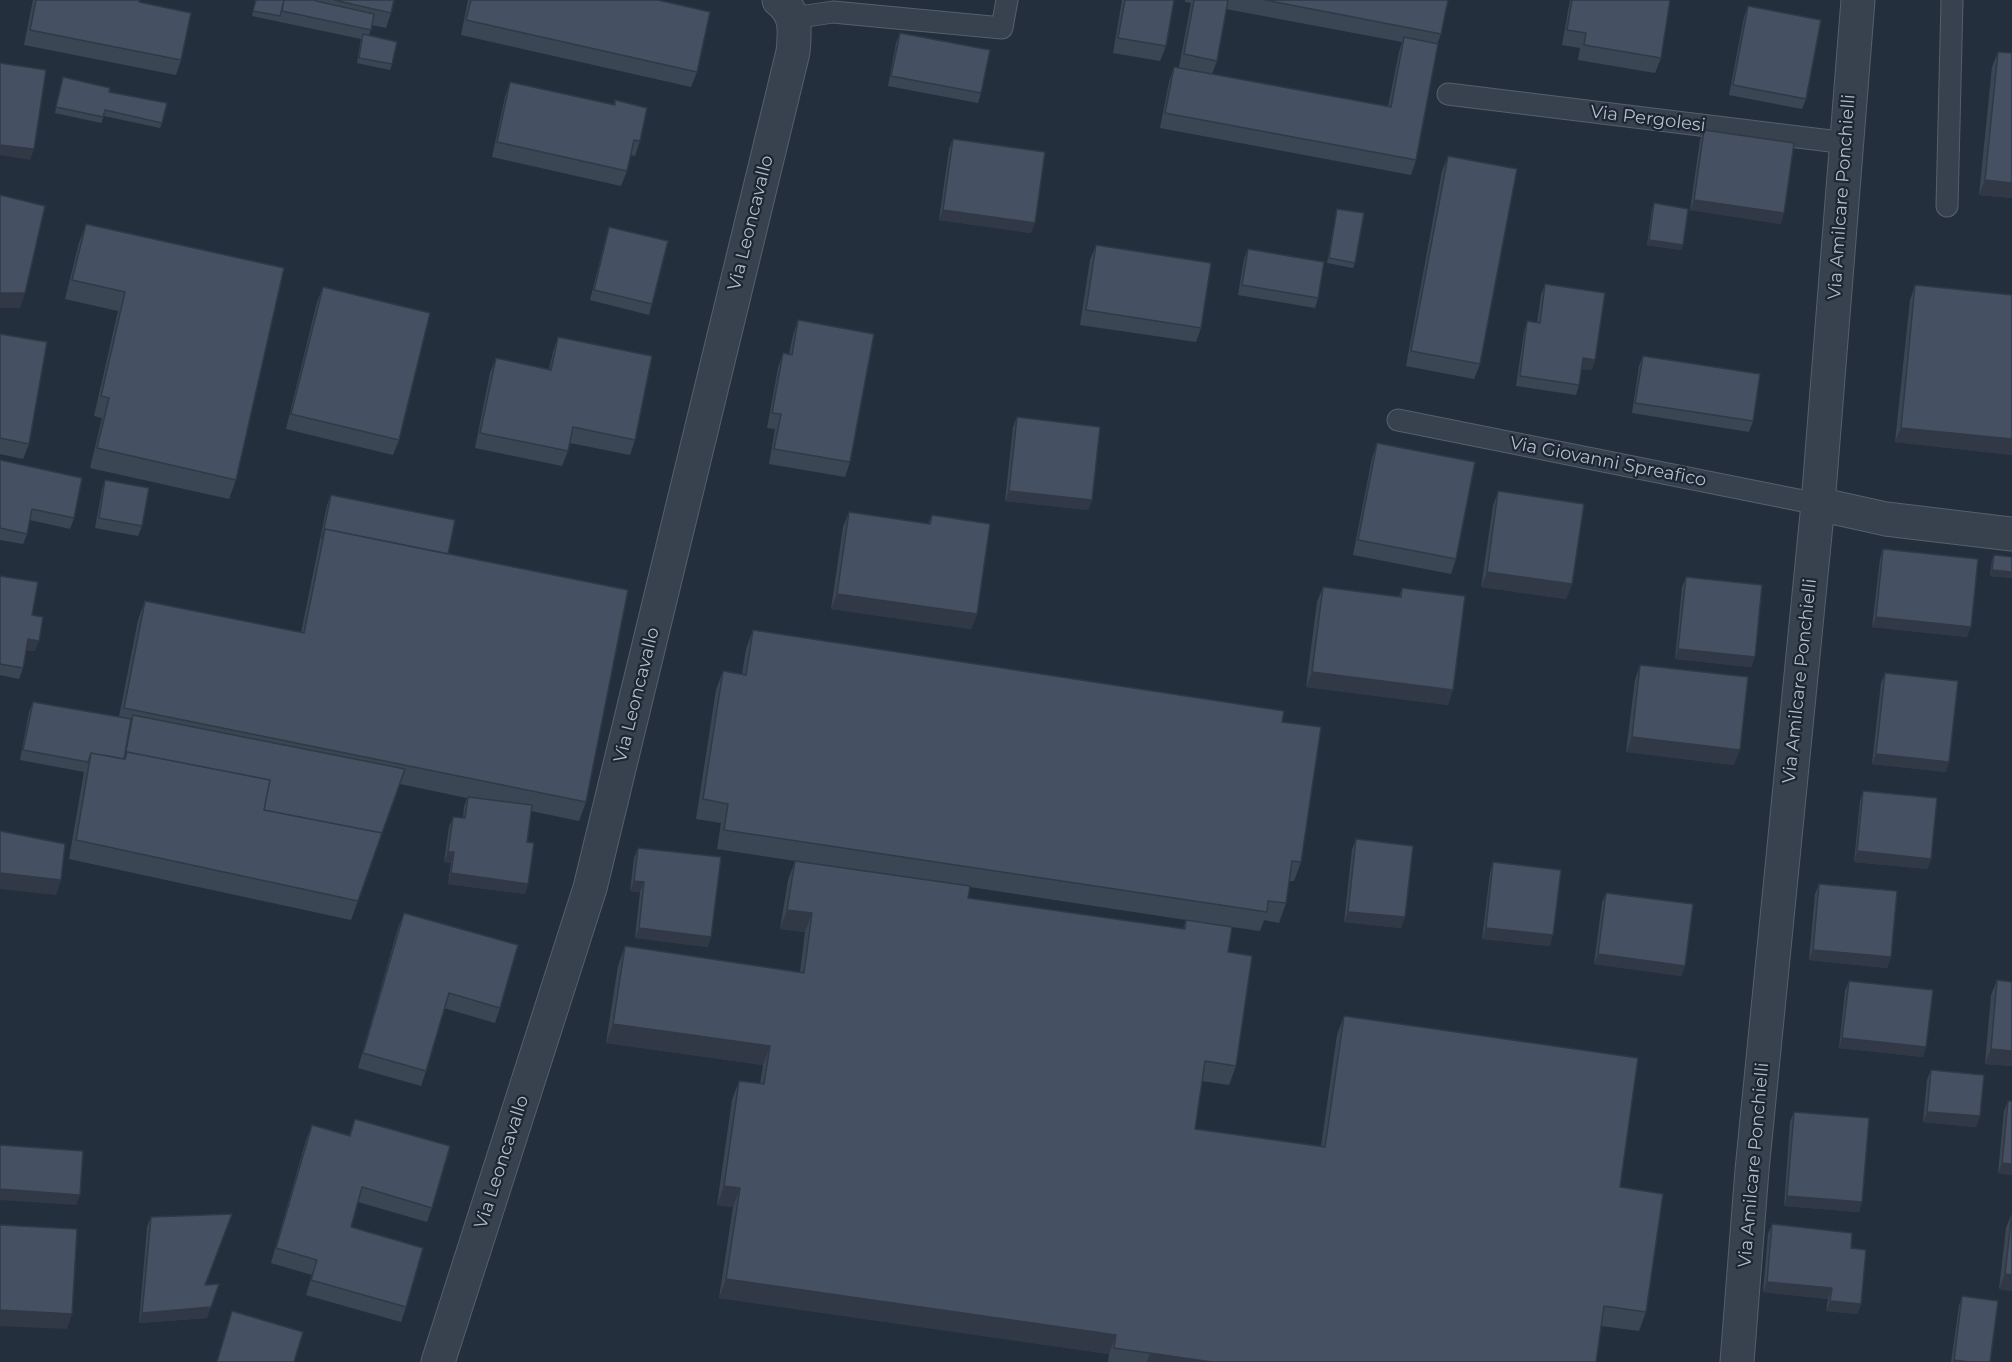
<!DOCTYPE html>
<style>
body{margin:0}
canvas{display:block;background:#242f3e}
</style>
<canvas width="2012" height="1362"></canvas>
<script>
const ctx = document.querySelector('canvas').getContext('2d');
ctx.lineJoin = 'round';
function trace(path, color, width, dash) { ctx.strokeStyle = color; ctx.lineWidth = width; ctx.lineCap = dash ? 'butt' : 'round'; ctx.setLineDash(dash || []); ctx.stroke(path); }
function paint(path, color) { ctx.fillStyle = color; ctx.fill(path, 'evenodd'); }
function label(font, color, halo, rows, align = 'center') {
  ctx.font = font + ' Montserrat,sans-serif'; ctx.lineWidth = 4.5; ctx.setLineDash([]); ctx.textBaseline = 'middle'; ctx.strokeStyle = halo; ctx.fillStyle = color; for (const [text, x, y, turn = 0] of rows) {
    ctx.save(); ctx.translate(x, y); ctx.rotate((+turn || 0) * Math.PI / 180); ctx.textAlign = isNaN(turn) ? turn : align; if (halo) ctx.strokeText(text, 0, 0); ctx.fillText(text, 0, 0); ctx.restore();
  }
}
const service = new Path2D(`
 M793,18L833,12L1002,28L1007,0
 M1448,94L1847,143
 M1947,206L1952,0
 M1398,420L1818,504`);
const minor = new Path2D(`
 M1818,504L1886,519L2012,534
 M438,1362L590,888L793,52C795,31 797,14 779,0
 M1737,1362L1752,1170L1818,504L1858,0`);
const wall = new Path2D(`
 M33,0H140L139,2L181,60L176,75L24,45Z
 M255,0H394L391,13L386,28L372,25L369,35L392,64L390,70L357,63L361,39L252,16Z
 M468,0H658L697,72L691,87L461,35Z
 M1122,0H1174L1166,46L1160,61L1113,53Z
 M1185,0H1448L1441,34L1437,44L1416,160L1411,175L1160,128L1169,82L1174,67H1179L1191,3L1185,2ZM1226,9L1402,42L1399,52L1388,107L1212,74L1217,61Z
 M1570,0H1670L1661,58L1655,73L1578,60L1580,48L1562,45Z
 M1748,6L1806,99L1802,109L1729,95L1744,17Z
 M900,33L981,93L978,103L888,86L896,43Z
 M1998,52L2012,53V198L1979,195L1992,67Z
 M63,77L109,92L162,123L160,128L104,116L101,123L55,113Z
 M510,82L614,105L615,100L640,141L635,156L630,155L627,171L621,186L492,157L505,97Z
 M1704,130L1781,224L1690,210L1700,140Z
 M953,139L1031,233L939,220L949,149Z
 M1448,156L1480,364L1474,379L1406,366L1442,171Z
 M1654,203L1683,245L1681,250L1647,245L1652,209Z
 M1337,209L1355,263L1353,268L1327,263L1336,214Z
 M86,224L236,480L229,499L90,468L102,418L94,416L118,311L65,299L79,243Z
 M609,227L652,304L649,315L590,300L606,237Z
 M1096,245L1201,328L1196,342L1080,325L1090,260Z
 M1248,249L1318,298L1315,308L1238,295L1244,259Z
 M1545,284L1592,370L1582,369L1579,385L1576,395L1516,386L1524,332L1527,321L1537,323L1541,295Z
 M1915,285L2012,295V455L1895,442L1910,300Z
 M323,287L399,440L393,455L286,429L317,302Z
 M798,320L850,462L845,477L769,464L775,429L767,428L778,368L783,353L789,354L793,335Z
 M0,334L29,444L23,459L0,454Z
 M558,337L635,440L630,455L570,443L568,451L562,466L475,448L490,373L496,358L549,369L553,352Z
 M1643,356L1753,421L1749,432L1632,413L1639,366Z
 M1017,417L1092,500L1088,510L1005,501L1013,427Z
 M1377,443L1456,559L1451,574L1353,555L1372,458Z
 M0,460L74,518L70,529L30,520L27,534L23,544L0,540Z
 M105,480L142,526L138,536L95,528L102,490Z
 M1498,491L1572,584L1566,599L1481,587L1493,506Z
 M331,495L448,554L586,802L579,821L531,811L527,842L525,894L448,884L451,863L444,862L449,827L453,817L463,818L464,807L467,798L400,784L351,920L69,859L84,772L20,760L29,712L33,702L119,717L138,620L145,601L301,633L327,505Z
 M849,512L928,524L932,515L977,614L971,629L831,609L843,527Z
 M1883,549L1967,637L1872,627L1880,559Z
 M1994,555L2012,557V578L1990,576L1992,560Z
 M0,576L32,615L35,651L26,650L23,668L19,679L0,675Z
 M1686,577L1755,657L1751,667L1675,659L1682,587Z
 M1323,587L1399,597L1402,588L1448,705L1306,687L1317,602Z
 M753,630L1282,722L1301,862L1294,881H1289L1286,903L1279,923L1264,920L1260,931L1232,927L1228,952L1236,1066L1229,1085L1202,1081L1195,1129L1321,1146L1337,1035L1344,1016L1620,1187L1646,1312L1639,1331L1601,1326L1596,1362H1108L1109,1354L719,1298L733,1207L717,1205L732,1100L739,1081L760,1084L763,1065L606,1043L618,966L625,946L800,972L805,932L780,929L788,880L795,861L841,868L717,849L721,823L696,819L716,690L723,671L742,674L746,649ZM970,887L1186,920L1183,929L968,898Z
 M1640,665L1734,765L1626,752L1635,680Z
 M1885,673L1946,772L1872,764L1881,683Z
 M1863,791L1931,859L1927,869L1854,862L1860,801Z
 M1356,839L1401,928L1344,922L1352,850Z
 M638,848L708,947L635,938L640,892L630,891L634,858Z
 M1493,862L1550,946L1482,939L1490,873Z
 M1819,884L1891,957L1887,968L1809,960L1815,894Z
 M1606,893L1685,966L1681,976L1594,964L1602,903Z
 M404,913L500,1008L495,1023L444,1008L426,1071L421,1086L358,1068L398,928Z
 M1997,980L2012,1066L1985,1064L1991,995Z
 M1849,981L1923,1057L1839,1048L1845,991Z
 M1931,1070L1980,1116L1976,1127L1923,1122L1927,1080Z
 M2008,1101L2012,1175L1998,1173L2004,1111Z
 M1794,1112L1862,1202L1859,1212L1784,1206L1790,1122Z
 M355,1119L432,1208L427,1222L358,1202L351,1227L406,1307L401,1322L306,1295L312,1275L271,1263L306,1140L312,1125L349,1135Z
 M2012,1213V1291L1999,1289L2006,1228Z
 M151,1217L205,1285L207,1318L139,1323L147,1227Z
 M1772,1224L1861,1304L1857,1314L1826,1311L1828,1299L1763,1292L1768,1234Z
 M1962,1296L1990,1362H1951L1959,1306Z`);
const shadedWall = new Path2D(`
 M0,145L34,149L30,160L0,155Z
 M1985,180L2012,183V198L1979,195Z
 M1694,200L1784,213L1781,224L1690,210Z
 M943,210L1035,223L1031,233L939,220Z
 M1649,240L1683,245L1681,250L1647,245Z
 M0,293H25L20,308H0Z
 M1583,358L1595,360L1592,370L1579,368Z
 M1901,428L2012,439V455L1895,442Z
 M1009,491L1092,500L1088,510L1005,501Z
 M1992,570L2012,572V578L1990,576Z
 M1487,572L1572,584L1566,599L1481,587Z
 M837,594L977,614L971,629L831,609Z
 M1876,617L1971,627L1967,637L1872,627Z
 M28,639L39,641L35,651L24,649Z
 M1678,649L1755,657L1751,667L1675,659Z
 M1312,672L1453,690L1448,705L1306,687Z
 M1632,737L1740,750L1734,765L1626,752Z
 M1876,754L1949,762L1946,772L1872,764Z
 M1857,851L1931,859L1927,869L1854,862Z
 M448,852H454L451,863L444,862Z
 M0,873L61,880L56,895L0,889Z
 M451,873L528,884L525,894L448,884Z
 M634,881L644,882L640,892L630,891Z
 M787,910L812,913L805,932L780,929Z
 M1348,912L1405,917L1401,928L1344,922Z
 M639,928L711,937L708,947L635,938Z
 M1486,928L1553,935L1550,946L1482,939Z
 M1813,950L1891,957L1887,968L1809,960Z
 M1598,954L1685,966L1681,976L1594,964Z
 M613,1024L770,1046L763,1065L606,1043Z
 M1842,1038L1926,1047L1923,1057L1839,1048Z
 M1991,1049L2012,1051V1066L1985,1064Z
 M1927,1112L1980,1116L1976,1127L1923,1122Z
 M2002,1163L2012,1164V1175L1998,1173Z
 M724,1186L740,1188L733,1207L717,1205Z
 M0,1189L80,1195L76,1205L0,1200Z
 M1787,1196L1862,1202L1859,1212L1784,1206Z
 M2005,1274L2012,1275V1291L1999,1289Z
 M726,1279L1116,1335L1109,1354L719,1298Z
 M1767,1282L1832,1288L1828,1299L1763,1292Z
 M1830,1301L1861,1304L1857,1314L1826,1311Z
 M211,1307L207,1318L139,1323L142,1313Z
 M0,1310L72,1314L67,1329L0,1326Z
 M1150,1353L1212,1362H1147Z
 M1954,1360L1970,1362H1953Z`);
const building = new Path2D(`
 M36,0H140L139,2L191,13L181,60L30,30Z
 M256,0H284L280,16L253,11Z
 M284,0H316V1L374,14L371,30L282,11Z
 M334,0H394L391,13Z
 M471,0H658L710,12L697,72L466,20Z
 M1125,0H1174L1166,46L1118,38Z
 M1194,0H1228L1217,61L1184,54Z
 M1265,0H1448L1441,34Z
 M1572,0H1670L1661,58L1584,45L1586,33L1567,30Z
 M1748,6L1821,20L1806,99L1733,85Z
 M900,33L990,50L981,93L891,76Z
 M363,34L397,42L392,64L359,58Z
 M1404,37L1438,44L1416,160L1165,113L1174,67L1391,107Z
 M1998,52L2012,53V183L1985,180Z
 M0,63L46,70L34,149L0,145Z
 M63,77L110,88L109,92L167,103L162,123L105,110L103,117L56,107Z
 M510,82L615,105V100L647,108L640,141L634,140L627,171L497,142Z
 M1704,130L1794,143L1784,213L1694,200Z
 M953,139L1045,152L1035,223L943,210Z
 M1448,156L1517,169L1480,364L1411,351Z
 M0,195L45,206L25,293H0Z
 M1654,203L1688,209L1683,245L1649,240Z
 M1337,209L1364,213L1355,263L1329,258Z
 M86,224L284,268L236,480L97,448L109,398L101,396L125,292L72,280Z
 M609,227L668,241L652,304L594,290Z
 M1096,245L1211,263L1201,328L1086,310Z
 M1248,249L1324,262L1318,298L1242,285Z
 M1545,284L1605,293L1595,360L1583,358L1579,385L1520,376L1527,321L1540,323Z
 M1915,285L2012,295V439L1901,428Z
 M323,287L430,313L399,440L291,414Z
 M798,320L874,334L850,462L774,449L781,414L772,413L783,353L792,355Z
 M0,334L47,342L29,444L0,438Z
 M558,337L652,356L635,440L573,427L568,451L480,433L496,358L551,370Z
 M1643,356L1760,374L1753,421L1635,403Z
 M1017,417L1100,427L1092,500L1009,491Z
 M1377,443L1475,462L1456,559L1358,540Z
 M0,460L82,478L74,518L32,509L27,534L0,528Z
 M105,480L149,488L142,526L99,518Z
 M1498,491L1584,504L1572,584L1487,572Z
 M331,495L455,520L448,554L325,529L322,538Z
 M849,512L930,524L932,515L990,524L977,614L837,594Z
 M325,529L628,590L586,802L124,708L145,601L304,633Z
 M1883,549L1978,559L1971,627L1876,617Z
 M1994,555L2012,557V572L1992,570Z
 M0,576L38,582L32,615L43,617L39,641L28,639L23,668L0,664Z
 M1686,577L1762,585L1755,657L1678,649Z
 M1323,587L1401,597L1402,588L1465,596L1453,690L1312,672Z
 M753,630L1284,711L1282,722L1321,727L1301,862L1292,861L1286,903L1268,901L1267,912L724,830L728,804L703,799L723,671L746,675Z
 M1640,665L1748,677L1740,750L1632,737Z
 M1885,673L1958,681L1949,762L1876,754Z
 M33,702L131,719L124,759L91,753L88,762L23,750Z
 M133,715L405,769L382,833L264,810L270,780L127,752L125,756Z
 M127,752L270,780L264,810L382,833L358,901L76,840L91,753L125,759Z
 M1863,791L1937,798L1931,859L1857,851Z
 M468,797L532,805L527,842L534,843L528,884L451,873L454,852H448L453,817L465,818Z
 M0,831L65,844L61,880L0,873Z
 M1356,839L1413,846L1405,917L1348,912Z
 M638,848L721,857L711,937L639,928L644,882L634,881Z
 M795,861L970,886L968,898L1185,929L1186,920L1232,927L1228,952L1252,956L1236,1066L1205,1061L1195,1129L1325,1147L1344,1016L1638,1058L1620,1187L1663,1194L1646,1312L1604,1306L1596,1362H1212L1114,1348L1116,1335L726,1279L740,1188L724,1186L739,1081L764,1084L770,1046L613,1024L625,946L804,973L812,913L787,910Z
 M1493,862L1561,870L1553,935L1486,928Z
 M1819,884L1897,891L1891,957L1813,950Z
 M1606,893L1693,904L1685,966L1598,954Z
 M404,913L518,945L500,1008L449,993L426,1071L363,1053Z
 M1997,980L2012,982V1051L1991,1049Z
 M1849,981L1933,990L1926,1047L1842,1038Z
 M1931,1070L1984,1075L1980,1116L1927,1112Z
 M2008,1101H2012V1164L2002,1163Z
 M1794,1112L1869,1118L1862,1202L1787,1196Z
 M355,1119L450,1146L432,1208L362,1187L351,1227L423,1248L406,1307L311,1280L317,1260L276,1248L312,1125L350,1136Z
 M0,1145L83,1151L80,1195L0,1189Z
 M2012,1213V1275L2005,1274Z
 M232,1214L205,1285L219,1284L211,1307L142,1313L151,1217Z
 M1772,1224L1852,1233L1851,1248L1866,1250L1861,1304L1830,1301L1832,1288L1767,1282Z
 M0,1225L77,1229L72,1314L0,1310Z
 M1962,1296L1998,1301L1990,1362H1970L1954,1360Z
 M232,1311L303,1332L294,1362H217Z`);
const streetNames = [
 ["Via Pergolesi",1648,119,7],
 ["Via Amilcare Ponchielli",1842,197,-86],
 ["Via Leoncavallo",751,223,-76],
 ["Via Giovanni Spreafico",1608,462,11],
 ["Via Amilcare Ponchielli",1800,681,-84],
 ["Via Leoncavallo",637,695,-76],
 ["Via Leoncavallo",502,1162,-72],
 ["Via Amilcare Ponchielli",1754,1165,-85]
];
trace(service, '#565f6c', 23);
trace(minor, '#565f6c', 35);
trace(service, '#38414e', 21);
trace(minor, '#38414e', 33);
paint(wall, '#3b4654');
paint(shadedWall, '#303945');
paint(building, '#455162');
trace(building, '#303945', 1.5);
label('18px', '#b4bcc9', '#1d2633', streetNames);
</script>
